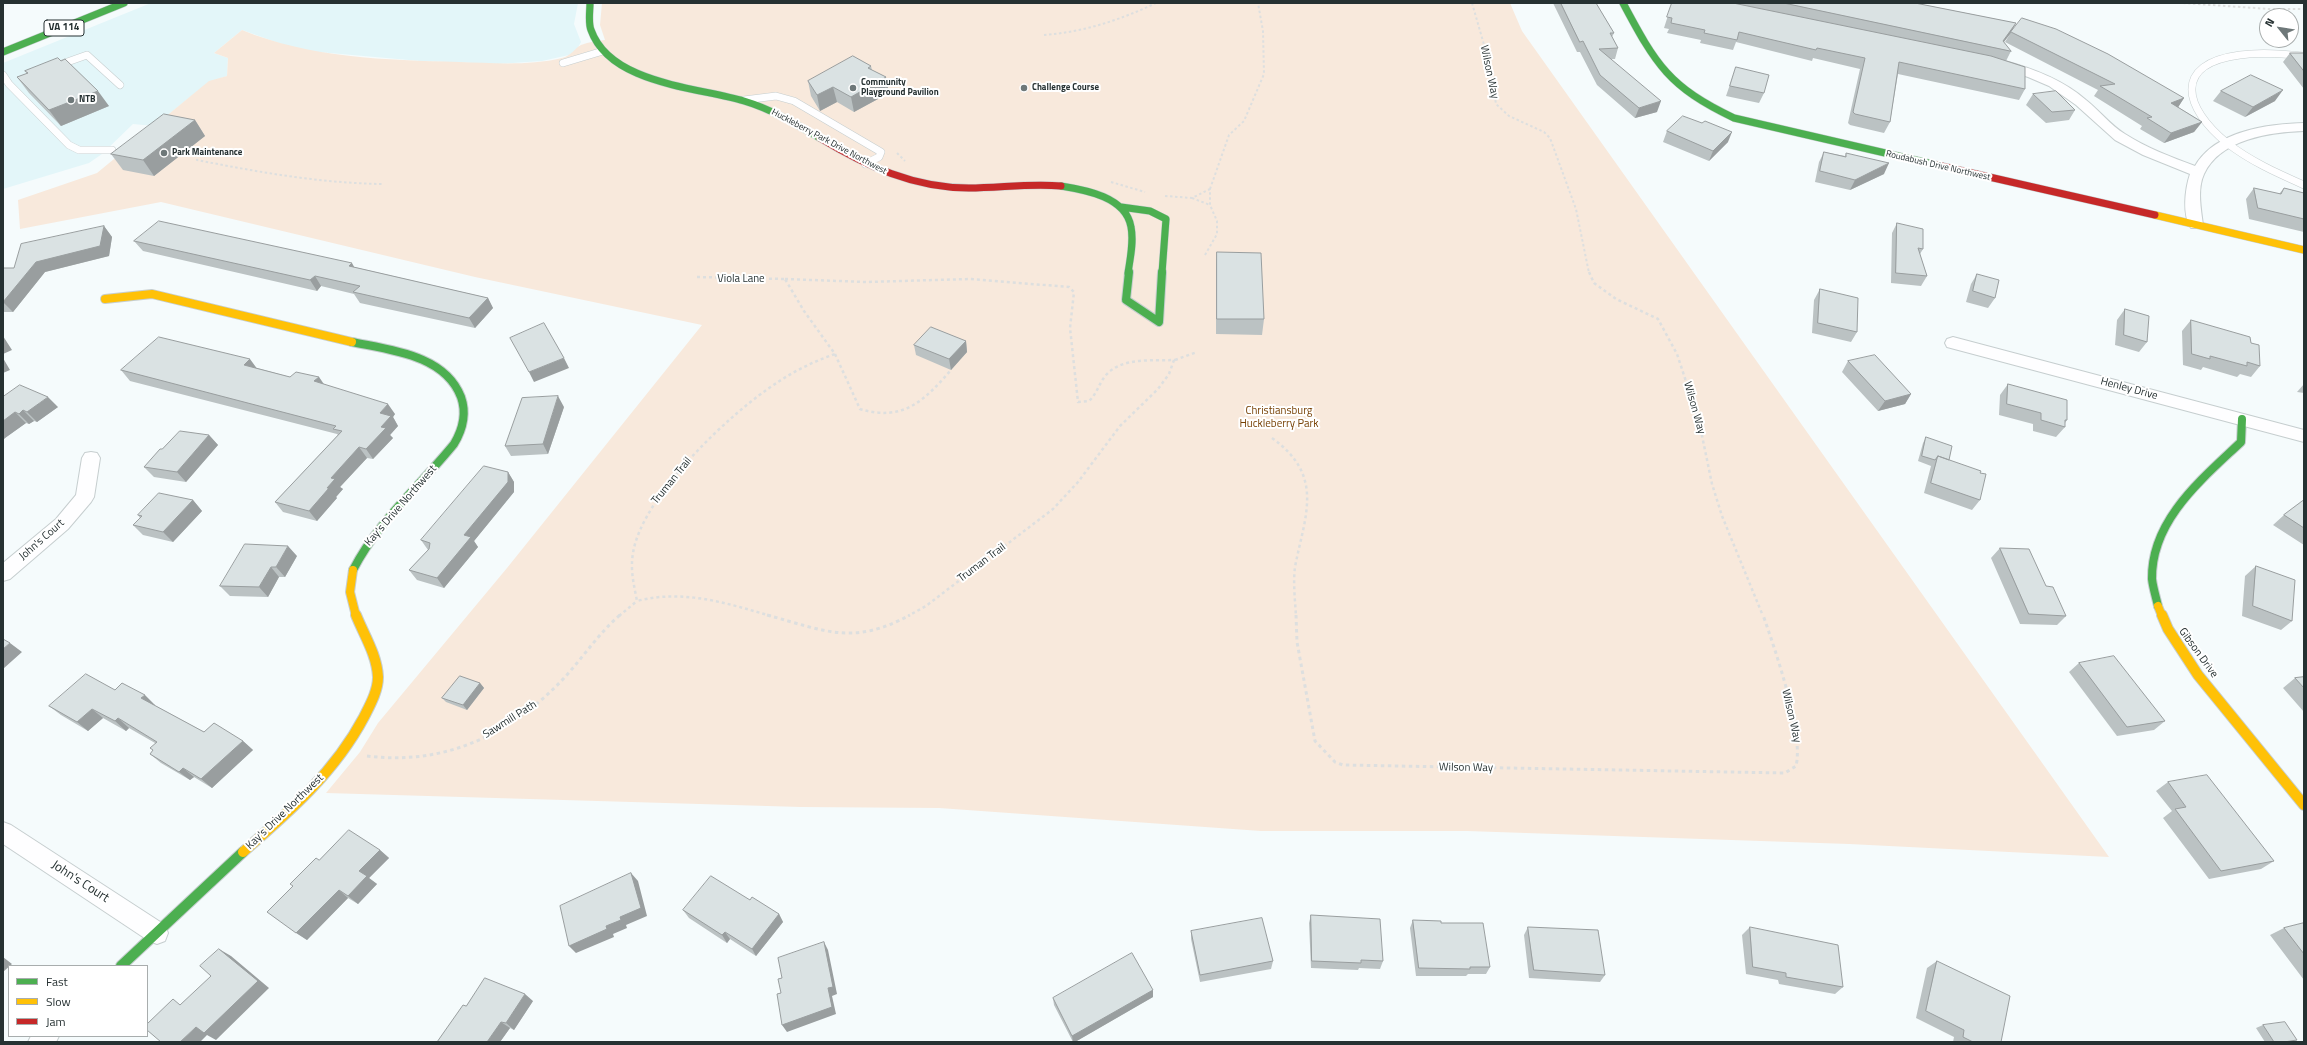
<!DOCTYPE html>
<style>
body{margin:0}
#map{position:relative;width:2307px;height:1045px;overflow:hidden;background:#f5fbfc;font-family:"Titillium Web",sans-serif}
canvas{display:block}
.frame{position:absolute;inset:0;border:4px solid #263132;pointer-events:none}
.legend{position:absolute;left:8px;top:965px;width:140px;height:72px;box-sizing:border-box;background:#fff;border:1px solid #a8adad;margin:0;padding:5px 7px;list-style:none;font-size:12px;color:#263132}
.legend li{display:flex;align-items:center;gap:8px;height:20px}
.legend b{width:20px;border:1px solid #a8adad}
.north{position:absolute;left:2259px;top:8px;width:40px;height:40px;box-sizing:border-box;background:#fff;border:1px solid #a8adad;border-radius:50%;rotate:300deg;font-size:11px;font-weight:700;line-height:16px;text-align:center;color:#263132}
.north::after{content:'';display:block;margin:auto;width:14px;height:18px;background:#6e7879;clip-path:polygon(50% 0,100% 100%,50% 72%,0 100%)}
</style>
<div id="map">
<canvas width="2307" height="1045"></canvas>
<div class="frame"></div>
<ul class="legend">
<li><b style="height:5px;background:#4caf50"></b>Fast</li>
<li><b style="height:5px;background:#ffc107"></b>Slow</li>
<li><b style="height:5px;background:#c62828"></b>Jam</li>
</ul>
<div class="north">N</div>
</div>
<script>
const ctx = document.querySelector('canvas').getContext('2d');
ctx.lineJoin = 'round';
function paint(path, color) { ctx.fillStyle = color; ctx.fill(path, 'evenodd'); }
function trace(path, color, width, dash) { ctx.strokeStyle = color; ctx.lineWidth = width; ctx.lineCap = dash ? 'butt' : 'round'; ctx.setLineDash(dash || []); ctx.stroke(path); }
function label(font, color, halo, rows, align = 'center') {
  ctx.font = font + ' "Titillium Web",sans-serif'; ctx.lineWidth = 4; ctx.setLineDash([]); ctx.textBaseline = 'middle'; ctx.strokeStyle = halo; ctx.fillStyle = color; for (const [text, x, y, turn = 0] of rows) {
    ctx.save(); ctx.translate(x, y); ctx.rotate((+turn || 0) * Math.PI / 180); ctx.textAlign = isNaN(turn) ? turn : align; if (halo) ctx.strokeText(text, 0, 0); ctx.fillText(text, 0, 0); ctx.restore();
  }
}
const built = new Path2D(`
 M151,3H578L574,24L581,42L576,51L569,55L542,61L498,64L420,61L307,51L281,44L242,30L214,53L228,58L227,76L209,82L154,126L133,124L102,154L89,163L3,189V63Z`);
const green = new Path2D(`
 M602,3H1510L1522,31L2109,857L1849,844L1467,831H1261L939,808L801,807L326,793L360,752L378,723L507,568L702,325L475,277L161,202L20,229L18,200L97,173L209,81L227,76L228,58L214,53L242,30C310,58 386,60 459,62C492,63 529,66 562,58C571,56 575,48 581,45C589,42 597,41 605,40L600,25Z`);
const pathFar2 = new Path2D(`
 M1472,3L1489,62L1496,104L1509,116L1544,132L1550,138L1576,209L1589,273
 M2183,3L2269,9H2304
 M1044,35C1084,32 1120,20 1156,3
 M195,149L197,160C258,172 319,183 382,184
 M897,153L905,161
 M1111,182L1145,192
 M1210,189L1229,135L1244,121L1264,74L1263,31L1258,3
 M1165,196L1192,198L1210,189
 M1192,198L1210,205
 M1205,255L1217,234V221L1210,205V189`);
const pathFar1 = new Path2D(`
 M1589,272L1594,283L1616,299L1658,319L1677,354L1699,421L1712,484L1722,516L1763,616
 M697,277L785,279
 M785,279L866,282L970,279L1069,287L1074,292L1070,328L1078,402L1089,401C1097,394 1099,383 1106,375C1122,357 1152,361 1174,360L1169,374L1158,389L1120,426L1078,482L1053,509L926,606L908,616
 M835,354L860,409C903,422 924,401 951,370
 M1175,360L1197,352
 M1272,438C1325,476 1305,515 1295,567C1293,582 1295,600 1296,616
 M619,616L637,601
 M771,616C726,603 684,589 637,601C634,585 630,570 633,553C642,496 731,412 778,382C796,370 815,361 835,354L804,311L785,279`);
const path = new Path2D(`
 M767,615C826,631 853,646 910,615
 M1296,615L1297,642L1315,741L1335,762L1343,765L1785,773L1796,766C1804,733 1775,649 1763,615
 M367,756C445,766 512,734 565,677C584,656 599,633 620,615`);
const lane = new Path2D(`
 M2304,56C2283,54 2261,52 2240,55C2172,64 2184,108 2227,143C2250,161 2277,173 2304,185
 M563,63L603,51
 M56,66L87,55L120,85
 M3,75L9,84L69,145L79,150H112
 M744,100L776,96L794,101L881,152L879,157L865,164`);
const street = new Path2D(`
 M2001,60C2032,68 2062,79 2086,100C2100,111 2110,125 2125,134C2147,148 2171,157 2195,166C2215,131 2268,124 2304,123V131C2271,132 2220,139 2204,174C2197,189 2201,209 2203,225L2201,228H2191C2182,215 2185,189 2190,174L2143,155L2115,140L2076,105L2049,86L2028,77L1996,67L1995,64Z
 M1953,337L2304,430V442L1947,347L1945,343L1947,339Z
 M91,452L97,453L100,458L94,497L91,502L68,529L10,579L3,581V563L56,519L76,495L82,458L85,453Z
 M3,822L11,825L165,925L168,933L165,941L157,944L149,941L3,844Z
 M31,1036H59L56,1042H28Z`);
const fastFar2 = new Path2D(`
 M590,3C590,11 588,23 591,30C610,84 697,87 744,101C771,109 796,124 820,138
 M1623,3C1656,65 1669,87 1734,118L1937,165
 M3,52L124,3
 M1061,186C1086,190 1126,197 1131,227C1134,242 1130,259 1128,273
 M1121,207L1150,211L1166,219L1162,273`);
const fastFar1 = new Path2D(`
 M1129,272L1126,300L1159,322L1162,272
 M352,342C391,350 445,355 461,397C467,414 463,429 454,444C420,486 378,521 353,570
 M2158,606C2156,597 2153,588 2152,579C2151,520 2202,479 2241,442L2242,419`);
const fast = new Path2D(`
 M121,966L243,852`);
const slowFar2 = new Path2D(`
 M2155,215L2304,250`);
const slowFar1 = new Path2D(`
 M105,299L152,294L352,342
 M353,570L350,592L356,616
 M2158,606L2162,616`);
const slow = new Path2D(`
 M2162,615L2168,629L2198,675L2304,805
 M243,852C289,812 335,772 364,717C370,705 378,691 378,677C377,655 364,635 356,615`);
const jam = new Path2D(`
 M820,138C866,166 914,188 969,188C1000,188 1030,183 1061,186
 M1937,165L2155,215`);
const wall = new Path2D(`
 M1553,3H1596L1614,33L1612,37L1618,48L1615,59H1611L1657,112L1635,118L1597,85L1580,52H1577Z
 M1672,3H1915L2016,23L2011,32L2184,98L2178,107L2202,122L2194,132L2164,143L2140,129L2142,126L2094,96L2098,90L2005,42L2010,34L2004,42L2011,51L2006,61L2025,89L2019,100L1898,74L1890,122L1884,133L1850,125L1848,123L1860,69L1813,58L1812,61L1736,42L1733,50L1700,43L1701,40L1667,33L1669,29L1664,28Z
 M2290,53H2304V89L2283,62Z
 M871,66L872,70L889,93L854,112L837,102L820,111L811,96L808,81Z
 M1736,67L1764,93L1759,103L1726,96Z
 M25,71L109,106L61,126L29,93L17,77L27,74Z
 M2221,91L2275,101L2245,117L2213,101Z
 M2033,94L2075,110L2069,120L2046,123L2026,105Z
 M195,120L205,136L154,176L123,170L111,154Z
 M1667,131L1728,142L1709,161L1663,142Z
 M1824,152L1845,156L1846,153L1884,174L1850,190L1815,182L1819,162Z
 M2254,188L2279,194L2284,188L2304,193V232L2249,219L2246,199Z
 M1897,223L1923,249L1920,254L1927,276L1921,286L1891,283L1892,233Z
 M104,226L112,237L109,256L45,272L13,312H3V268H14Z
 M134,241L354,267L488,298L493,308L475,328L360,303L354,294L321,286L317,291L143,251Z
 M1217,252L1264,319L1262,335L1216,334V268Z
 M1977,274L1995,298L1988,308L1966,302L1971,284Z
 M1820,289L1857,332L1851,342L1812,333L1814,300Z
 M2125,309L2147,342L2139,352L2115,345L2117,320Z
 M2191,320L2251,343L2260,366L2251,377L2240,374L2237,377L2203,367L2201,370L2183,365L2182,331Z
 M966,341L967,352L951,370L916,355L914,345Z
 M1848,361L1911,394L1905,404L1878,411L1842,372Z
 M257,368L290,377H319L324,384L395,414L393,417L398,426L390,435L393,438L373,459L367,458L340,487L343,489L336,497L337,498L317,521L283,512L275,502L338,435L337,434L130,381L121,370Z
 M2008,384L2067,420L2065,423V427L2056,437L2033,431V424L1999,415L2000,395Z
 M2304,384V393L2297,392Z
 M3,397L58,407L37,422L34,421L29,424L26,423L5,438L3,440Z
 M564,407L548,454L511,456L505,446Z
 M209,435L218,445L186,482L154,477L144,467L162,449Z
 M1926,437L1949,460L1980,473V500L1972,510L1924,493L1931,466L1918,461L1923,443Z
 M508,472L514,482V492L474,541L478,547L444,588L417,580L409,570L428,550L421,540Z
 M193,500L202,511L173,542L143,535L133,525L140,518L138,515Z
 M2304,500V545L2273,525L2284,515Z
 M2000,548L2046,586L2066,616L2057,625L2020,624L1991,558Z
 M297,556L285,577H279L268,597L230,596L220,586Z
 M2256,566L2292,621L2281,630L2242,616L2245,576Z
 M2079,663L2165,721L2154,730L2117,736L2069,672Z
 M2304,677V712L2283,688L2295,678Z
 M480,683L484,688L467,710L446,702L442,698Z
 M115,690L155,705H154L204,732L243,741L253,750L212,788L194,777L190,780L161,763L150,754L153,751L155,743L129,728L126,731L103,718L88,731L61,715L49,706Z
 M2168,782L2274,861L2261,869L2209,879L2163,818L2172,811L2156,791Z
 M380,850L389,858L369,878L377,884L358,904L348,898L307,940L267,912L293,887Z
 M750,900L779,914L783,922L756,956L730,939L727,943L689,918L683,910Z
 M1311,915L1383,961L1380,969L1359,968L1358,970L1311,968L1309,923Z
 M1413,920L1441,923L1490,967L1486,974H1468L1466,976H1416L1410,928Z
 M2304,923V980L2270,935L2284,928Z
 M1528,927L1605,975L1600,982L1529,978L1524,935Z
 M1750,927L1843,987L1835,994L1779,984L1778,980L1746,974L1742,935Z
 M1191,931L1273,961L1271,969L1200,982L1191,939Z
 M1937,961L2001,1042H1953L1954,1037L1916,1018L1927,968Z
 M1153,990V997L1075,1042H1073L1054,1005L1053,998Z
 M533,1001L514,1030L510,1028L500,1042H437L466,1006Z
 M2263,1025L2297,1040L2293,1042H2265L2256,1028Z`);
const shadedWall = new Path2D(`
 M2016,23L2010,34L1999,48L2003,41Z
 M886,77L889,93L854,112L851,97Z
 M833,87L837,102L820,111L817,95Z
 M2283,90L2275,101L2245,117L2253,107Z
 M98,91L109,106L61,126L49,110Z
 M2184,98L2177,109L2171,103Z
 M1661,101L1657,112L1635,118L1639,108Z
 M195,120L205,136L154,176L143,160Z
 M2202,122L2194,132L2164,143L2171,133Z
 M1732,132L1728,142L1709,161L1713,151Z
 M1889,163L1884,174L1850,190L1855,180Z
 M104,226L112,237L109,256L45,272L13,312L3,302L36,262Z
 M352,263L358,274L349,266Z
 M315,276L321,286L317,291L310,280Z
 M488,298L493,308L475,328L469,318Z
 M3,336L12,350L3,354Z
 M966,341L967,352L951,370L949,359Z
 M3,358L10,370L3,373Z
 M564,358L569,368L534,382L529,372Z
 M250,359L258,370L244,365Z
 M319,377L326,388L314,381Z
 M1911,394L1905,404L1878,411L1885,401Z
 M558,396L564,407L548,454L543,444Z
 M48,397L58,407L37,422L27,412Z
 M388,404L395,414L393,417L398,426L390,435L393,438L373,459L366,449L381,427L380,413Z
 M23,410L34,421L29,424L19,414Z
 M15,412L26,423L5,438L3,440V421Z
 M209,435L218,445L186,482L177,472Z
 M359,447L367,458L340,487L343,489L336,497L337,498L317,521L309,511L331,478Z
 M508,472L514,482V492L474,541L478,547L444,588L437,578L464,535Z
 M193,500L202,511L173,542L163,532Z
 M288,546L297,556L285,577L276,567Z
 M271,567L279,577L268,597L259,587Z
 M10,643L22,652L3,669V649Z
 M480,683L484,688L467,710L463,705Z
 M145,695L155,705L152,708L141,698Z
 M92,709L103,718L88,731L77,722Z
 M118,718L129,728L126,731L115,721Z
 M243,741L253,750L212,788L201,779Z
 M183,768L194,777L190,780L179,772Z
 M380,850L389,858L369,878L377,884L358,904L348,896L359,871Z
 M631,873L638,881L647,916L626,925L627,928L613,934L614,937L576,953L569,946L606,926L620,917Z
 M339,890L348,898L307,940L296,933Z
 M779,914L783,922L756,956L752,949Z
 M725,932L730,939L727,943L722,935Z
 M824,942L828,950L837,994L832,996L836,1014L787,1032L782,1025L828,988Z
 M219,949L231,956L269,988L216,1040L207,1035L200,1042H180L196,1027Z
 M3,957L12,964L3,972Z
 M1153,990V997L1075,1042H1073L1072,1036Z
 M525,994L533,1001L514,1030L506,1023Z
 M501,1022L510,1028L500,1042H487Z`);
const building = new Path2D(`
 M1561,3H1596L1614,33H1610L1618,48L1599,49L1661,101L1639,108L1600,75L1583,41L1580,42Z
 M1672,3H1733L1991,56L2025,67V89L1899,62L1890,122L1855,114L1853,112L1865,58L1817,48L1816,50L1739,32L1737,40L1704,33L1705,30L1671,23L1672,18L1667,17Z
 M1784,3H1915L2016,23L2003,41L2011,51Z
 M2022,18L2056,29L2108,54L2184,98L2171,103L2202,122L2171,133L2147,118L2152,117L2100,86L2115,84L2011,32Z
 M2290,53H2304V71Z
 M853,56L871,66L868,68L886,77L851,97L833,87L817,95L808,81Z
 M58,58L61,61L65,59L98,91L49,110L17,77L28,73L25,71Z
 M1736,67L1769,75L1764,93L1730,86Z
 M2251,75L2283,90L2253,107L2221,91Z
 M2056,91L2075,110L2052,112L2033,94Z
 M164,114L195,120L143,160L111,154Z
 M1683,116L1702,123L1705,121L1732,132L1713,151L1667,131Z
 M1824,152L1846,157V153L1889,163L1855,180L1820,171Z
 M2254,188L2281,194L2284,188L2304,193V219L2258,208Z
 M159,221L352,263L349,266L488,298L469,318L353,292L360,286L315,276L310,280L134,241Z
 M1897,223L1923,229V249L1918,248L1927,276L1896,273Z
 M104,226L100,246L36,262L3,302V268H14L21,244Z
 M1217,252L1261,253L1264,319H1217Z
 M1977,274L1999,280L1995,298L1973,291Z
 M1820,289L1858,298L1857,332L1818,323Z
 M2125,309L2149,316L2147,342L2124,335Z
 M2191,320L2250,337L2251,343L2259,345L2260,366L2247,362V366L2210,356V359L2192,354Z
 M544,323L564,358L529,372L510,338Z
 M931,327L966,341L949,359L914,345Z
 M159,337L250,359L244,365L290,377L296,372L319,377L314,381L388,404L380,413L391,416L381,427L386,428L366,449L359,447L331,478L335,479L327,488H329L309,511L275,502L342,431L333,429L336,426L121,370Z
 M1875,355L1911,394L1885,401L1848,361Z
 M2008,384L2067,400V420H2065V427L2041,420V413L2007,404Z
 M20,385L48,397L27,412L23,410L19,414L15,412L3,421V397Z
 M558,396L543,444L505,446L522,398Z
 M180,431L209,435L177,472L144,467L160,449H162Z
 M1926,437L1952,446L1949,460L1938,456L1935,460L1922,456Z
 M1938,456L1981,471L1980,473L1986,474L1980,500L1931,483Z
 M484,466L508,472V482L464,535L471,537L437,578L409,570L429,549L430,543L421,540Z
 M159,493L193,500L163,532L133,525L142,516L138,515Z
 M2304,500V528L2284,515Z
 M245,544L288,546L276,567H271L259,587L220,586Z
 M2000,548L2029,549L2046,586L2053,587L2066,616L2029,614Z
 M2256,566L2295,580L2292,621L2253,606Z
 M3,639L10,643L3,649Z
 M2114,656L2165,721L2127,727L2079,663Z
 M86,674L115,690L122,683L145,695L141,698L204,732L214,723L243,741L201,779L183,768L179,772L150,754L153,750L150,748L157,742L118,718L115,721L92,709L77,722L49,706Z
 M460,676L480,683L463,705L442,698Z
 M2304,677V688L2295,678Z
 M2207,775L2274,861L2221,871L2175,809L2186,807L2168,782Z
 M349,830L380,850L359,871L367,876L348,896L339,890L296,933L267,912L293,886L290,884L316,858L319,860Z
 M631,873L641,908L620,917L621,920L606,926L607,929L569,946L560,906Z
 M711,876L750,900L752,897L779,914L752,949L725,932L722,935L683,910Z
 M1311,915L1380,919L1383,961L1361,960V963L1312,961Z
 M1262,918L1273,961L1200,975L1191,931Z
 M1413,920L1441,921V923H1483L1490,967H1470V969L1419,968Z
 M2304,923V954L2284,928Z
 M1528,927L1598,930L1605,975L1534,970Z
 M1750,927L1838,945L1843,987L1786,977V973L1753,967Z
 M824,942L833,987L828,988L832,1007L782,1025L777,994L781,993L778,979L782,978L778,958Z
 M219,949L258,981L204,1033L196,1027L180,1042H161L147,1030V1024L173,999L180,1005L211,976L200,966Z
 M1132,953L1153,990L1072,1036L1053,998Z
 M1937,961L2010,996L2001,1042H1973L1963,1037L1964,1030L1926,1011Z
 M485,978L525,994L506,1023L501,1022L487,1042H437L463,1005L466,1006Z
 M2285,1022L2297,1040L2284,1042H2274L2263,1025Z`);
const markers = [
 [853,88,4,"#6e7879"],
 [1024,88,4,"#6e7879"],
 [71,100,4,"#6e7879"],
 [164,153,4,"#6e7879"]
];
const farPoinames = [
 ["Community",861,83],
 ["Playground Pavilion",861,93],
 ["Challenge Course",1032,88],
 ["NTB",79,100],
 ["Park Maintenance",172,153]
];
const farStreetnames = [
 ["Huckleberry Park Drive Northwest",829,142,28],
 ["Roudabush Drive Northwest",1938,166,13]
];
const shields = [
 [64,28,40]
];
const shieldNames = [
 ["VA 114",64,28]
];
const streetNames = [
 ["Wilson Way",1489,72,78],
 ["Viola Lane",741,279],
 ["Henley Drive",2129,389,15],
 ["Wilson Way",1694,408,74],
 ["Truman Trail",672,481,-51],
 ["Kay's Drive Northwest",401,506,-49],
 ["John's Court",42,540,-41],
 ["Truman Trail",982,563,-37],
 ["Gibson Drive",2198,653,54],
 ["Wilson Way",1791,716,77],
 ["Sawmill Path",510,720,-32],
 ["Wilson Way",1466,768,1],
 ["Kay's Drive Northwest",285,812,-44]
];
const parkNames = [
 ["Christiansburg",1279,411],
 ["Huckleberry Park",1279,424]
];
const nearStreetnames = [
 ["John's Court",80,882,33]
];
paint(built, '#e3f6f9');
paint(green, '#f8e9dc');
trace(lane, '#c6cecf', 8);
trace(street, '#c6cecf', 2);
trace(fastFar2, '#c6cecf', 8);
trace(fastFar1, '#c6cecf', 10);
trace(fast, '#c6cecf', 12);
trace(slowFar2, '#c6cecf', 8);
trace(slowFar1, '#c6cecf', 10);
trace(slow, '#c6cecf', 12);
trace(jam, '#c6cecf', 8);
trace(pathFar2, '#dddfdf', 2, [2.5, 2.5]);
trace(pathFar1, '#dddfdf', 2.5, [3, 3]);
trace(path, '#dddfdf', 3, [3.5, 3.5]);
trace(lane, '#fefeff', 7);
paint(street, '#fefeff');
trace(fastFar2, '#4caf50', 7);
trace(fastFar1, '#4caf50', 8);
trace(fast, '#4caf50', 10);
trace(slowFar2, '#ffc107', 7);
trace(slowFar1, '#ffc107', 8);
trace(slow, '#ffc107', 10);
trace(jam, '#c62828', 7);
paint(wall, '#bbc2c3');
paint(shadedWall, '#999e9f');
paint(building, '#dae2e3');
trace(building, '#999e9f', 1);
for (const [x, y, r, color] of markers) { const dot = new Path2D(); dot.arc(x, y, r, 0, 2 * Math.PI); ctx.fillStyle = color; ctx.fill(dot); trace(dot, '#fff', 1.5); }
label('bold 9px', '#263132', '#fff', farPoinames, 'left');
label('9px', '#263132', '#fff', farStreetnames);
for (const [x, y, w] of shields) { const box = new Path2D(); box.roundRect(x - w / 2, y - 8, w, 16, 3); ctx.fillStyle = '#fff'; ctx.fill(box); trace(box, '#263132', 1); }
label('bold 10px', '#263132', null, shieldNames);
label('11px', '#263132', '#fff', streetNames);
label('11px', '#753f02', '#fff', parkNames);
label('13px', '#263132', '#fff', nearStreetnames);
</script>
